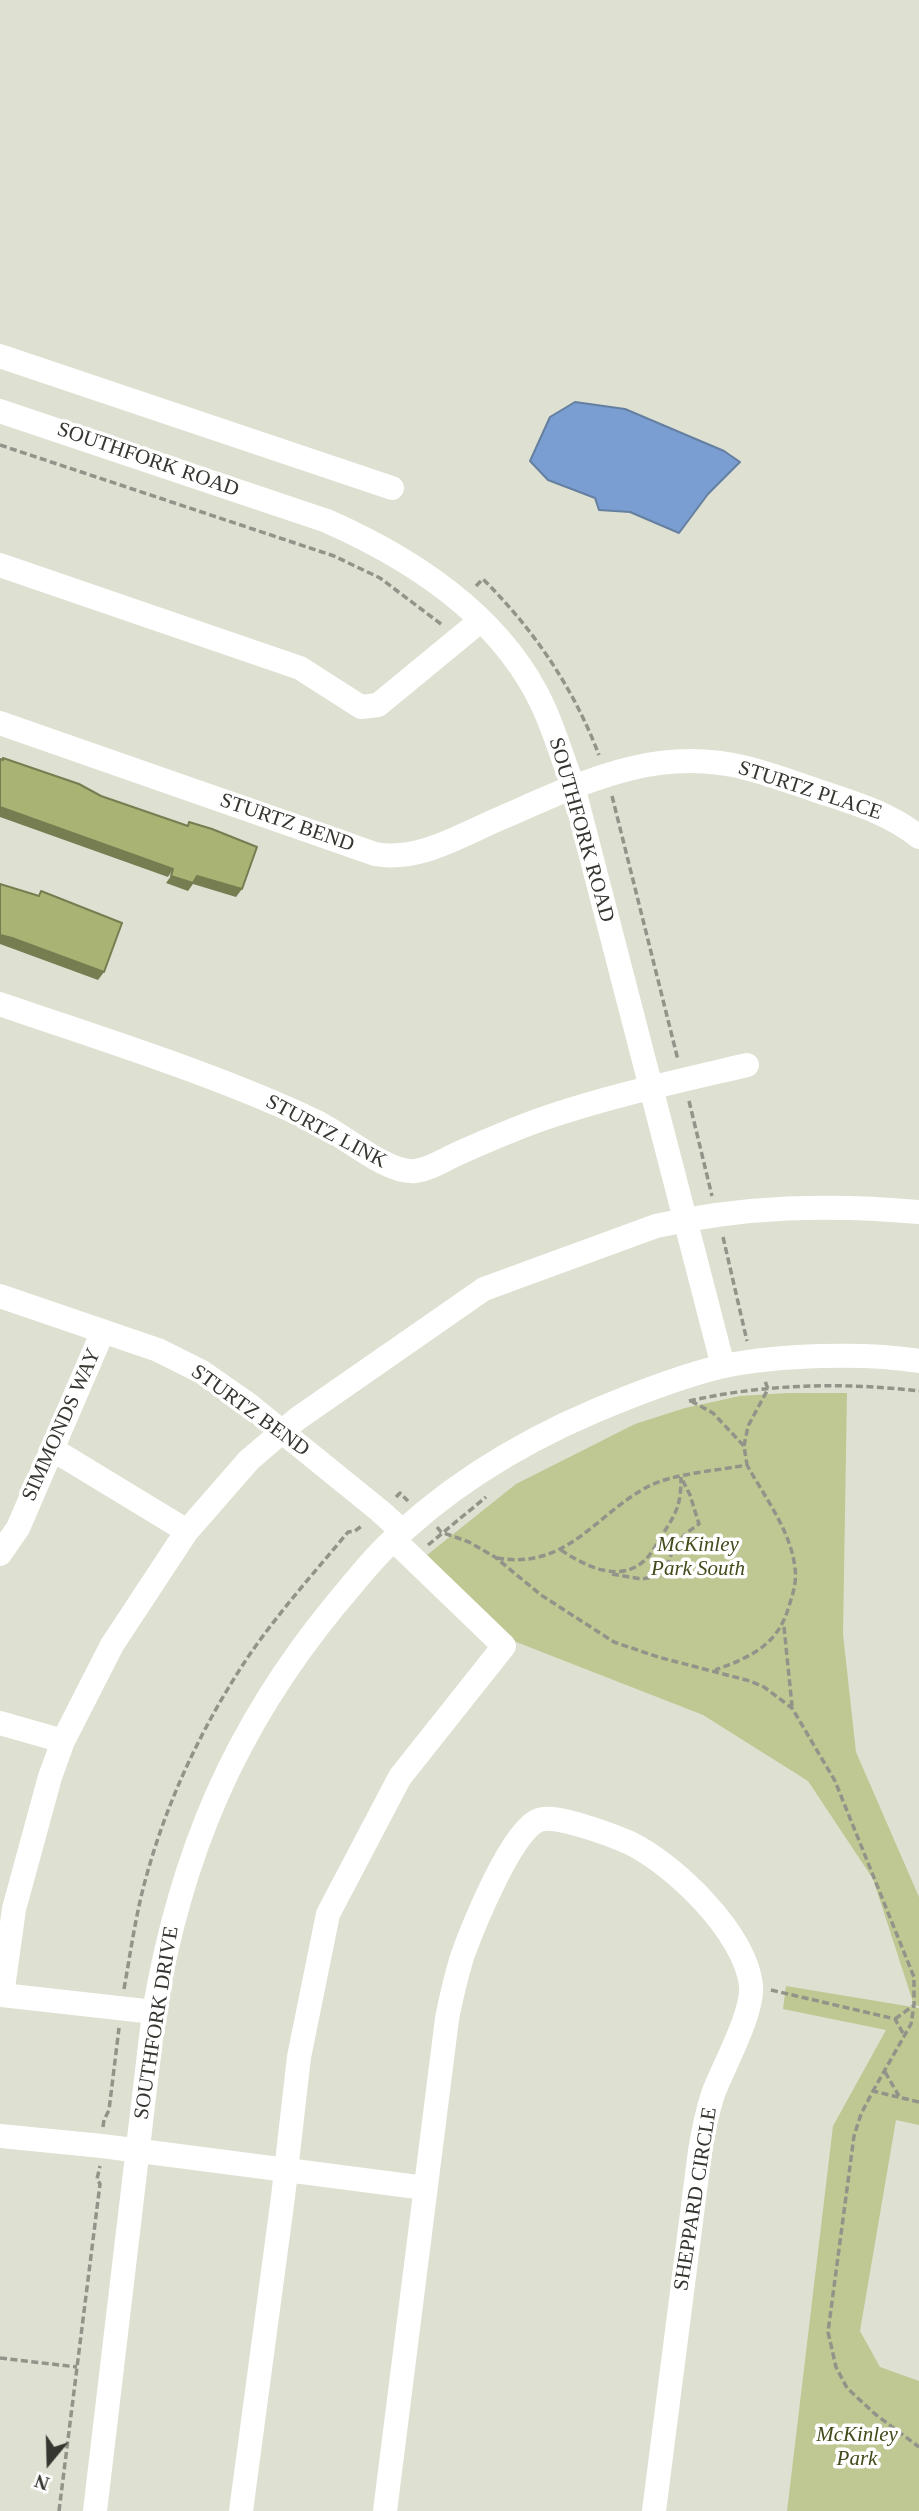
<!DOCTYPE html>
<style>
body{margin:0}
#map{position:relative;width:919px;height:2511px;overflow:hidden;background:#dee1d1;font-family:"Times New Roman",serif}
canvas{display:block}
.north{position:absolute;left:14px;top:2427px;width:70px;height:70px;-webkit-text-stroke:5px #fff;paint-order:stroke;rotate:199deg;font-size:19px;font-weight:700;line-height:28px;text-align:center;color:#353630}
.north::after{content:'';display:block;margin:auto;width:24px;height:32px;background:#353630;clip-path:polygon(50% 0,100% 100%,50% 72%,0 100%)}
</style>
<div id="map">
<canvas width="919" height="2511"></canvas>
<div class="north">N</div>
</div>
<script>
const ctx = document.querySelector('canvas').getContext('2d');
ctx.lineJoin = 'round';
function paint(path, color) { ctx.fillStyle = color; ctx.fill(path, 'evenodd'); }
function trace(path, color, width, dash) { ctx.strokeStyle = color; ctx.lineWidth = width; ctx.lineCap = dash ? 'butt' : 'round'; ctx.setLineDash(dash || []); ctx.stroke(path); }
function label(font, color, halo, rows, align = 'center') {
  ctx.font = font + ' "Times New Roman",serif'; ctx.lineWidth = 7; ctx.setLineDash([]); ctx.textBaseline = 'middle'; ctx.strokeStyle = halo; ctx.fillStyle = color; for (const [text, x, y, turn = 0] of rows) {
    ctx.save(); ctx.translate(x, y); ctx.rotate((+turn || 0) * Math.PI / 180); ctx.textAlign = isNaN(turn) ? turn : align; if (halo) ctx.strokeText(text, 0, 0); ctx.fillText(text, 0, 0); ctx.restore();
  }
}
const green = new Path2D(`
 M788,1393H847L843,1634L856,1752L919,1897V2006L914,2005L873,1879L808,1781L703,1715L506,1638L427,1555L516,1484L635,1424L685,1408L740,1396Z
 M786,1986L919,2008V2125L896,2120L860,2331L880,2367L919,2381V2511H787L833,2126L886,2030L783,2009Z`);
const water = new Path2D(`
 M575,402L625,409L724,451L740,462L708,494L679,533L630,512L599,510L595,498L548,480L530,461L550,417Z`);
const path = new Path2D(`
 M0,445L334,556L380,578L441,624
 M476,586L483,579C534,630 573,687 599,755
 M612,796L678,1060
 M689,1101L712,1196
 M723,1237L747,1341
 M689,1401C763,1384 843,1382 919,1391
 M691,1401L713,1413L744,1446L747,1465
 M744,1446L748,1426L768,1389L765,1381
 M396,1497L400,1493L408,1501
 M437,1527L441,1532L469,1542L495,1557L541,1595L614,1642L658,1657L750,1681L764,1687L792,1708L835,1781L914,1977V2005L911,2024L873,2091
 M428,1545L486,1497
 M561,1550C585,1566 620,1584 645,1560C652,1553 656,1545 661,1537C676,1513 681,1507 681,1477
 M497,1558C567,1570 595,1515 647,1487C674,1473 716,1471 747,1465C764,1496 791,1531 795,1568C797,1581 793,1594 789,1606C778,1645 751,1657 715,1670
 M612,1574L641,1579L666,1575C669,1551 679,1537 699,1524L690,1495L682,1479
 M784,1627L792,1706
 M124,1989C131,1950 136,1912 147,1874C168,1798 204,1723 248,1657C278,1613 314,1573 348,1532L355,1531L363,1525
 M771,1990L895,2019L904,2035
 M895,2019L913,2006
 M885,2072L899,2096
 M919,2102L873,2091L861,2114L854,2136L828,2332L836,2367L847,2388L875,2414L919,2447
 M103,2127L104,2120L109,2110L119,2028
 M0,2358L77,2367
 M59,2511L100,2184L97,2179L100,2166`);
const minor = new Path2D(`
 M0,356L392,488
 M0,411L327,521C413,559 502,617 543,706C555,732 563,760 573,786L723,1366
 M0,565L300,668L361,707L378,705L480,621
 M0,723L375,854C419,862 461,835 501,818C582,783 655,745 746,768C771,774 794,783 818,791C854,803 889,813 919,837
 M0,1004C107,1041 215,1074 317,1122C344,1135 387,1174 415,1171C431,1169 445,1159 459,1153C486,1141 514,1129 542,1119C609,1096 679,1081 747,1065
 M0,1296L158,1350L202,1372L248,1404L380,1511L402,1531
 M52,1449L187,1531
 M0,1554L18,1528L103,1331
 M0,1723L63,1741
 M154,2012L2,1995L14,1909L50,1777L63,1741L112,1645L187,1531L249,1460L297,1419L484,1289L656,1226C745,1206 829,1204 919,1212
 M0,2136L102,2146L425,2188
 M95,2511L154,2012C181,1854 234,1728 336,1604C358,1578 378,1552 404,1530C468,1472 548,1428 629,1397C660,1385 692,1373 724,1366C778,1355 865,1352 919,1361
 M241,2511L283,2197L299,2057L328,1914L400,1777L504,1646L394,1540
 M385,2511L447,2019C451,1998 456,1977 462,1957C472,1929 512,1829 539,1820C550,1816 569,1822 580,1825C597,1830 614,1836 630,1843C675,1865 745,1933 751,1985C754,2012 723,2067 713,2094C707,2113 703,2132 700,2151L654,2511`);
const shadedWall = new Path2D(`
 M0,807L145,858L173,869L168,877L0,817Z
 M171,876H197L242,889L236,897L193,884L188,891L166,883Z
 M0,935L12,938L104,972L98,980L0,944Z`);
const building = new Path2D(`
 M3,758L79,784L101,796L188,826L189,822L212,829L257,847L242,889L197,876L193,883L171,876L173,869L0,807V759L3,760Z
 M0,884L39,896L41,891L122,923L104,972L12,938L0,935Z`);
const streetNames = [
 ["SOUTHFORK ROAD",148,460,19],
 ["STURTZ PLACE",810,791,18],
 ["STURTZ BEND",287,823,19],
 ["SOUTHFORK ROAD",581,830,74],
 ["STURTZ LINK",326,1132,28],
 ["STURTZ BEND",250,1411,36],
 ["SIMMONDS WAY",62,1425,-66],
 ["SOUTHFORK DRIVE",157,2023,-81],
 ["SHEPPARD CIRCLE",696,2199,-81]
];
const parkNames = [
 ["McKinley",698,1545],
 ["Park South",698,1569],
 ["McKinley",857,2435],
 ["Park",857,2459]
];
paint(green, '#bfc893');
paint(water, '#7a9ed1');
trace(water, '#657fa1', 2);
trace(path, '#929489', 3.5, [7, 3.5]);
trace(minor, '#fff', 24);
paint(shadedWall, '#767d51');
paint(building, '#a9b374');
trace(building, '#767d51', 2);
label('21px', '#353630', '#fff', streetNames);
label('italic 21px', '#444a1a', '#fff', parkNames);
</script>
